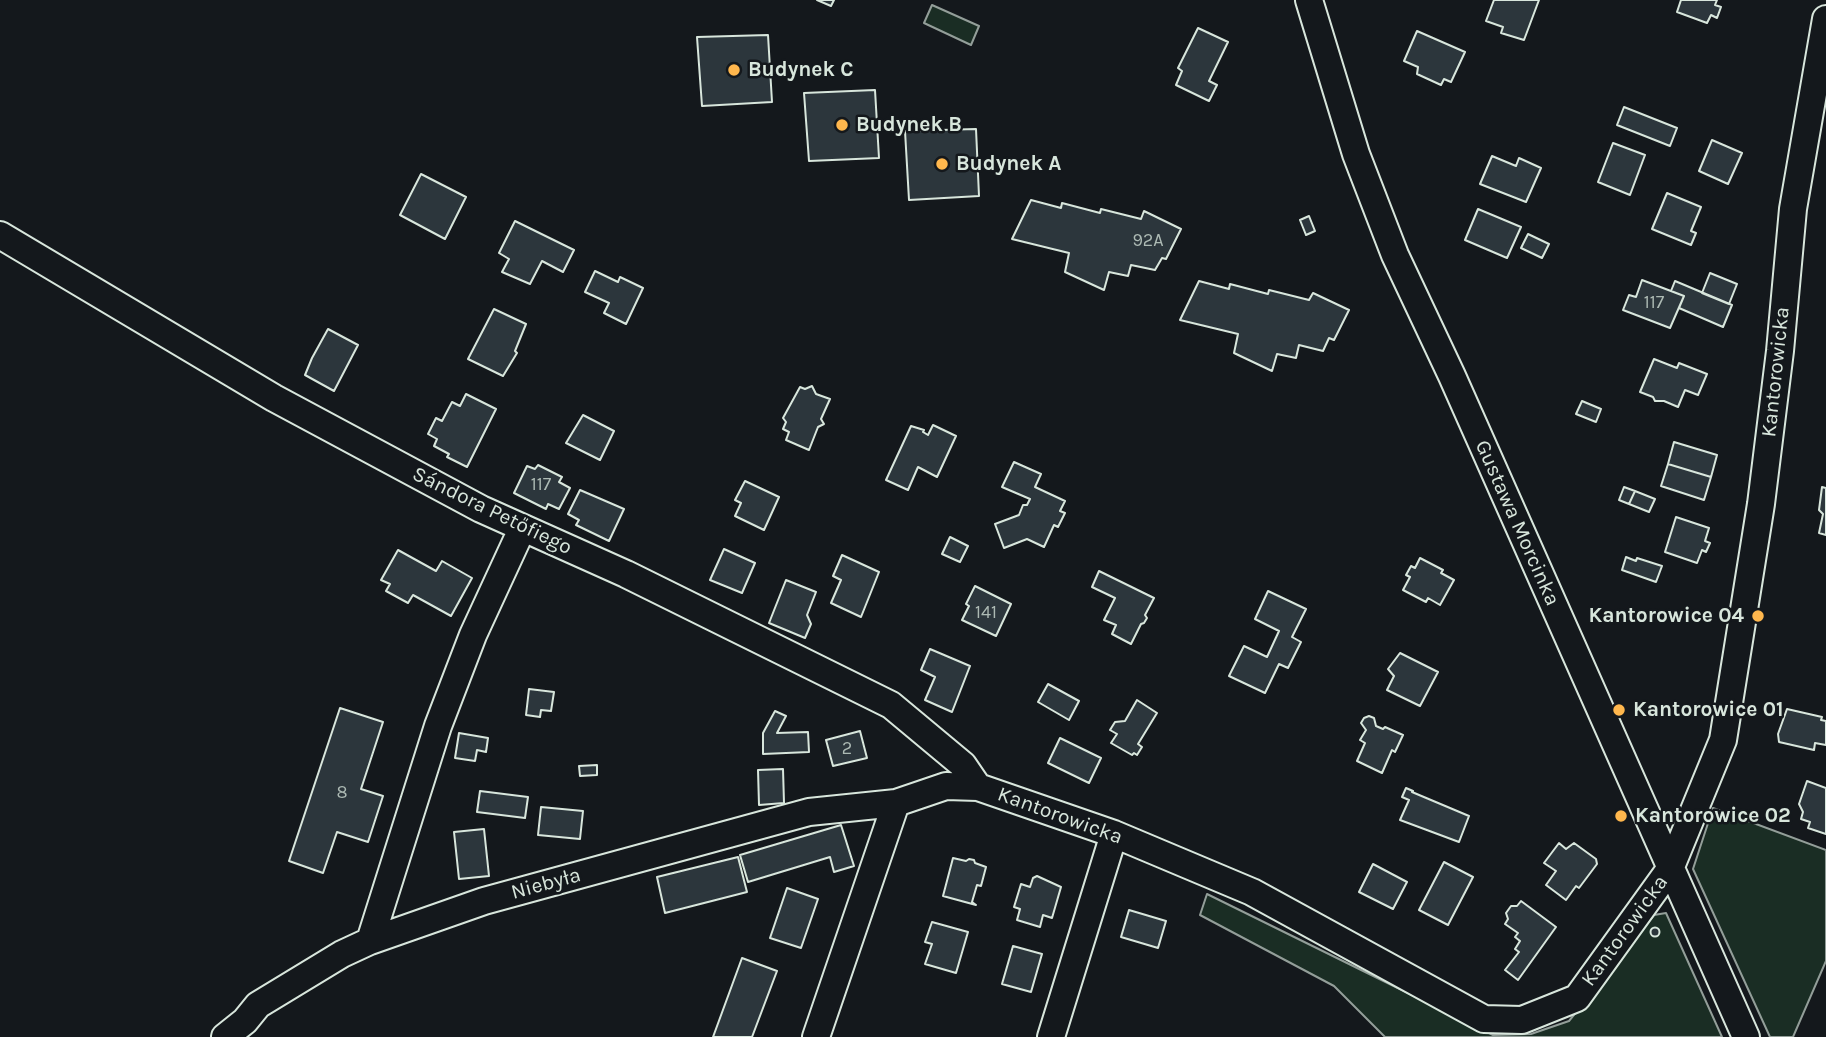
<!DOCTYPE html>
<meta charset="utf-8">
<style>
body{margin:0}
canvas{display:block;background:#14181c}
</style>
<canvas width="1826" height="1037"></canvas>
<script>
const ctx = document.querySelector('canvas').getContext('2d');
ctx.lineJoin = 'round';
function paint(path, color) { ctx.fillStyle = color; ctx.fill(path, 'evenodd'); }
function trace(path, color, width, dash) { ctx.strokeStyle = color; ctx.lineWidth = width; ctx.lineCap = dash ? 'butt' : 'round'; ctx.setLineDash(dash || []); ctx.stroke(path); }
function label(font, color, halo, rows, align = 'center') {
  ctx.font = font + ' Karla,sans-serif'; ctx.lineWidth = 5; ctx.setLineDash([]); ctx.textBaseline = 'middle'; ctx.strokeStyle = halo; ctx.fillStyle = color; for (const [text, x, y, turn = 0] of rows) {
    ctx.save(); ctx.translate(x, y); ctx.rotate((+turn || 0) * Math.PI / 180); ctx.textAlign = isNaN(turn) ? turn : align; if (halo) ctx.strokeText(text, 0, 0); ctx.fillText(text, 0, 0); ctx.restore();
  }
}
const green = new Path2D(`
 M932,5L979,26L971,45L924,23Z
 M1713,808L1826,850V961L1793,1037H1770L1693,869Z
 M1207,894L1493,1035L1531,1034L1569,1021L1654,915L1666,913L1722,1037H1385L1334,986L1200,915Z`);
const building = new Path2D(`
 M817,0H834L831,6Z
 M1494,0H1539L1524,40L1501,33L1503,27L1486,21Z
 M1681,0H1717L1715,5L1721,7L1717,18L1711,15L1707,23L1677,12Z
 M1198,28L1228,42L1209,81L1217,85L1209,101L1176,85L1182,71L1178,68Z
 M1417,31L1465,52L1451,82L1444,79L1441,85L1417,74L1418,67L1404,61Z
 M768,35L772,102L702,106L697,37Z
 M875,90L879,158L809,161L804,93Z
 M1624,107L1677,128L1670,146L1617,125Z
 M976,129L979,196L909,200L905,131Z
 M1712,140L1742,153L1728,184L1699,171Z
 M1613,143L1645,155L1630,195L1598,182Z
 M1492,156L1516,166L1519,158L1541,168L1526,202L1480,184Z
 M421,174L466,197L445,239L400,215Z
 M1667,193L1701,207L1691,231L1696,233L1691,245L1652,229Z
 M1031,200L1061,208L1062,203L1100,213L1101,209L1141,219L1144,211L1181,229L1166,259L1162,258L1155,270L1131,265L1128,276L1109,272L1104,290L1065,272L1069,253L1012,239Z
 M1478,209L1521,227L1507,258L1465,240Z
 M1309,216L1315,231L1306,235L1300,220Z
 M515,221L574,250L563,272L542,261L530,284L502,272L509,259L499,253Z
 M1528,234L1549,244L1542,258L1521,248Z
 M595,271L618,282L620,277L643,288L626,324L604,313L609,303L585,292Z
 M1710,273L1737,284L1729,304L1702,293Z
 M1642,280L1684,296L1670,328L1623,310L1629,295L1636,297Z
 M1199,281L1229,289L1230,284L1268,294L1269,290L1309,300L1313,293L1349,310L1334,340L1329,338L1323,351L1299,345L1296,358L1277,354L1272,371L1234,353L1238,334L1180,320Z
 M1675,281L1732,305L1723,327L1679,308L1684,296L1671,291Z
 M494,309L526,324L515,351L517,353L503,376L468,359Z
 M328,329L358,345L334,391L305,375L312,358Z
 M1654,359L1677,368L1679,363L1707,374L1698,395L1685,390L1678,407L1664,401H1655L1653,397L1640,392Z
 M812,386L816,394L830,399L821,419L824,424L818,427L809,450L786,440L789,432L783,429L786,422L783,418L800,387L805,389Z
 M466,394L496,409L467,467L447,457L449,454L434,446L437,439L428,434L436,418L442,421L452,402L460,406Z
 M1582,401L1601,409L1596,422L1576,414Z
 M583,415L614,431L600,460L566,443Z
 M933,425L956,436L937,477L918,467L908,490L886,480L911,426L924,430L923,432L928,435Z
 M1674,442L1717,455L1711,477L1668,464Z
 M1014,462L1041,474L1035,487L1065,501L1060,511L1065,513L1058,527L1054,525L1044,547L1027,539L1004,548L995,524L1019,515L1023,505H1027L1030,499L1002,487Z
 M1668,464L1711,477L1704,500L1661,486Z
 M538,465L562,477L559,482L570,488L559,509L548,504L546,509L514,493L527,466L535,469Z
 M745,481L779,497L764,530L735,516L741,503L735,500Z
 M1624,487L1635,491L1629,504L1619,500Z
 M1822,487L1826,488V535L1819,533L1823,514L1819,510Z
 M580,490L624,509L609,541L576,525L579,520L568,514Z
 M1635,491L1655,499L1649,512L1629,504Z
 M1676,517L1709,528L1705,541L1710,543L1706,552L1702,550L1697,563L1665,552Z
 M950,537L968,546L960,562L942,554Z
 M724,549L755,563L742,593L710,580Z
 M398,550L436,571L442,561L472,578L451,616L413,595L408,603L386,591L390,584L381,580Z
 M842,555L879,572L861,617L831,603L841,580L833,576Z
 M1626,557L1636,561L1637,558L1662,566L1656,582L1622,570Z
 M1420,558L1443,570L1441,573L1454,580L1440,605L1428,598L1426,602L1403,590L1410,577L1406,575L1411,566L1415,568Z
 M1099,571L1154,598L1145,615L1147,618L1144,623L1141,624L1131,644L1112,634L1116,625L1104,620L1115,598L1092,587Z
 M786,580L816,592L807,615L811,624L805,638L769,623Z
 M975,586L1011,604L996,636L962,620L969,606L966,604Z
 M1268,591L1306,609L1292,637L1301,642L1288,668L1279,664L1265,693L1229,676L1244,646L1267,657L1279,631L1255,619Z
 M930,649L970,666L952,712L925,700L935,677L921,670Z
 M1400,653L1438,672L1420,706L1387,690L1394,676L1388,669Z
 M1048,684L1079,701L1069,720L1038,702Z
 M529,689L554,692L551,711L541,710L540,717L526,715Z
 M1137,700L1157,713L1138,744L1142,747L1137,755L1134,753L1132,755L1111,743L1117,734L1110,730L1115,722L1125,721Z
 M340,708L383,722L361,789L383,796L368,842L337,832L323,873L289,861Z
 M1787,709L1822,717L1821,720L1826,721V745L1815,743L1814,750L1779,742L1778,734Z
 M775,711L786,716L777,733L808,732L809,752L763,754V733Z
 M1369,716L1374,718L1376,726L1383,729L1385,727L1403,735L1395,752L1392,750L1382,773L1357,761L1365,743L1360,740L1366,730L1361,723L1364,718Z
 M860,731L867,758L833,766L826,740Z
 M459,733L488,738L486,752L477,750L475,761L455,758Z
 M1060,738L1101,758L1089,783L1048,763Z
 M597,765V775L580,776L579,766Z
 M783,769L784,803L759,805L758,770Z
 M1807,781L1826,788V834L1808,828L1810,822L1801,819L1803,812L1799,804Z
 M1406,788L1413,791L1412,792L1469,816L1459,842L1400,820L1409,800L1402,797Z
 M480,791L528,797L525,818L477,812Z
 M541,807L583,811L580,839L538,835Z
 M841,825L854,866L834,872L830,857L748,882L740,855Z
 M484,829L489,876L459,879L454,832Z
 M1559,843L1566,849L1574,843L1596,859L1597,864L1579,888L1576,886L1566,900L1546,885L1556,871L1544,863Z
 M738,857L747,892L665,913L657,877Z
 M953,858L966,861L969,859L974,860L975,863L986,867L981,886L977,885L972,902L976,905L943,896Z
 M1444,862L1473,877L1448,925L1419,910Z
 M1373,864L1407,882L1393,909L1359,892Z
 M1037,876L1061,887L1052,918L1043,915L1040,927L1017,920L1020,909L1014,907L1021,884L1030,887L1033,878Z
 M787,888L818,899L801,948L770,938Z
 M1521,901L1556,927L1518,980L1505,970L1519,952L1515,949L1520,941L1515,937L1518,933L1505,924L1508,919L1506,913L1511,906H1517Z
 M1129,910L1166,921L1158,948L1121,937Z
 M932,922L968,932L956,973L925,964L932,944L925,942Z
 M1650.5 932a4.5 4.5 0 1 1 9 0a4.5 4.5 0 1 1-9 0Z
 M1013,946L1042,954L1031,992L1002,984Z
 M742,958L777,971L752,1037H713Z`);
const minor = new Path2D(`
 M1309,0L1356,154L1395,255L1452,376L1746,1037
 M0,235L274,398L481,509L626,574L891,705L963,765L978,787
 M370,941L438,726L473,635L522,529
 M225,1037L245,1021L258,1005L342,954L370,941L484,901L809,812L896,803L946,786L978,787L1114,834L1252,892L1484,1019L1522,1020L1577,998L1670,869L1723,740L1761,504L1780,351L1793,209L1826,19
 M816,1037L896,803
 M1051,1037L1114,834`);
const markers = [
 [734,70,7,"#ffb74d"],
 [842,125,7,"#ffb74d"],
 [942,164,7,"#ffb74d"],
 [1758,616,7,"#ffb74d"],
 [1619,710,7,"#ffb74d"],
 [1621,816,7,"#ffb74d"]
];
const numberNames = [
 ["92A",1148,241],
 ["117",1654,303],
 ["117",541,485],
 ["141",986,613],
 ["2",847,749],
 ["8",342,793]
];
const poiNames = [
 ["Budynek C",748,70],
 ["Budynek B",856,125],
 ["Budynek A",956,164],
 ["Kantorowice 04",1744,616,"right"],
 ["Kantorowice 01",1633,710],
 ["Kantorowice 02",1635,816]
];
const streetNames = [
 ["Kantorowicka",1776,372,-84],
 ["Sándora Petőfiego",492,511,26],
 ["Gustawa Morcinka",1517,523,66],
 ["Kantorowicka",1060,816,20],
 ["Niebyła",546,884,-15],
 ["Kantorowicka",1625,931,-54]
];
paint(green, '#1a2d24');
trace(green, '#939e99', 2);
paint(building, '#2c363c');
trace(building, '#d8e6dc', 2);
trace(minor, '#d8e6dc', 30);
trace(minor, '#14181c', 26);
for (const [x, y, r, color] of markers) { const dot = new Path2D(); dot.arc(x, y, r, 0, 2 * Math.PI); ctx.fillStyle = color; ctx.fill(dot); trace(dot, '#14181c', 2.5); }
label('18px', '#adbab4', null, numberNames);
label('bold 21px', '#d8e6dc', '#14181c', poiNames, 'left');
label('21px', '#d8e6dc', '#14181c', streetNames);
</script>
